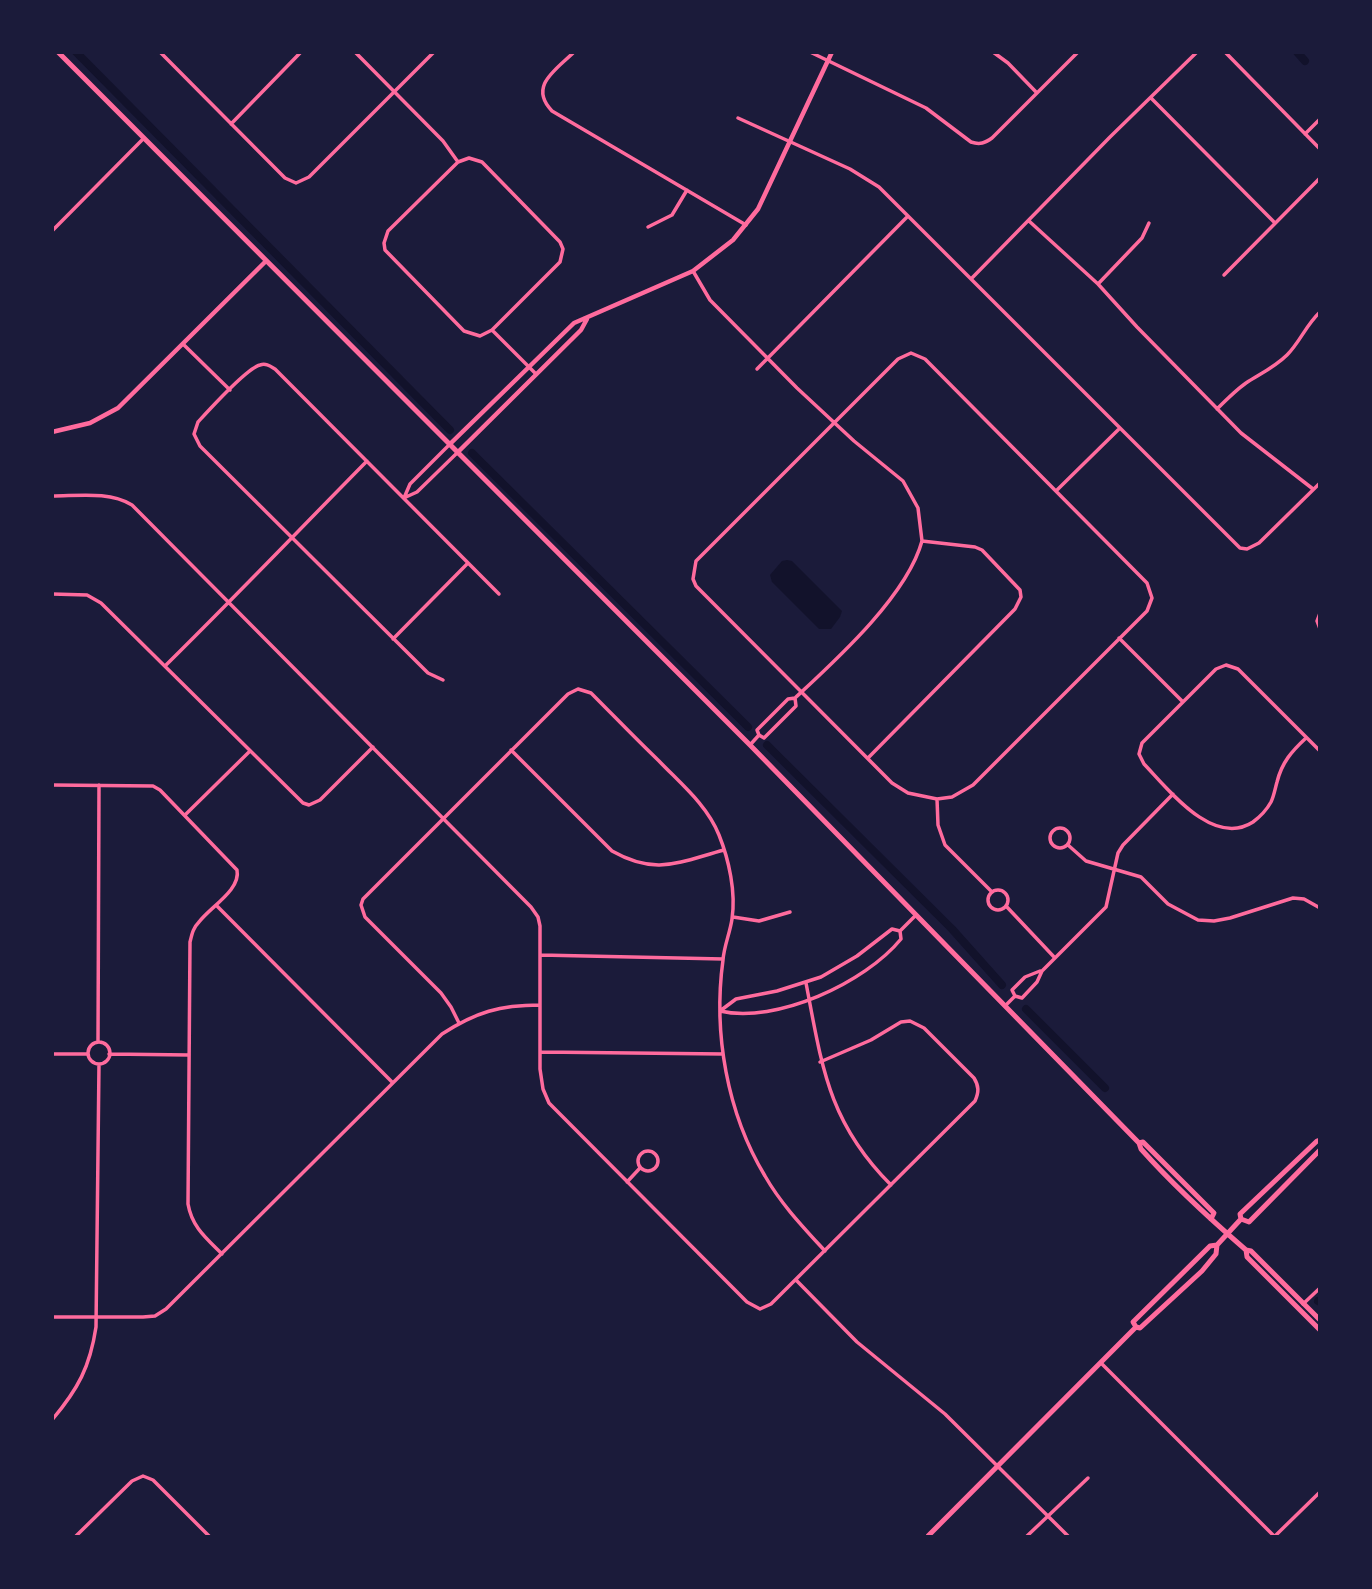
<!DOCTYPE html>
<style>
body{margin:0}
#map{position:relative;width:1372px;height:1589px;overflow:hidden;background:#1b1b3a;font-family:Arial,sans-serif}
canvas{display:block}
.frame{position:absolute;inset:0;border:54px solid #1b1b3a;pointer-events:none}
</style>
<div id="map">
<canvas width="1372" height="1589"></canvas>
<div class="frame"></div>
</div>
<script>
const ctx = document.querySelector('canvas').getContext('2d');
ctx.lineJoin = 'round';
function paint(path, color) { ctx.fillStyle = color; ctx.fill(path, 'evenodd'); }
function trace(path, color, width, dash) { ctx.strokeStyle = color; ctx.lineWidth = width; ctx.lineCap = dash ? 'butt' : 'round'; ctx.setLineDash(dash || []); ctx.stroke(path); }
const water = new Path2D(`
 M787,560L792,561L842,611L840,617L831,629H819L772,582L770,575L782,561Z`);
const canal = new Path2D(`
 M76,52L450,430
 M1297,52L1305,61
 M472,453L748,727
 M767,745L952,929L1002,985
 M1026,1009L1105,1088
 M1318,1301L1320,1302`);
const minor = new Path2D(`
 M160,52L285,178L296,183L309,177L434,52
 M355,52L443,141L458,162L469,158L482,162L560,242L563,249L560,262L492,330
 M574,52C556,70 528,86 552,111L746,225
 M810,52L926,108L971,142C980,145 985,143 992,138L1078,52
 M993,52L1008,63L1037,93
 M1225,52L1320,149
 M1151,98L1275,223
 M738,118L850,169L879,187L1240,548L1247,549L1259,543L1320,483
 M231,124L301,52
 M1305,134L1320,119
 M458,162L388,231L384,243L385,250L464,331L480,336L492,330L536,374
 M1029,221L1098,284L1137,327L1241,433L1313,489
 M648,227L672,215L687,190
 M52,231L144,138
 M693,271L710,300L797,388L854,441L903,481L918,508L922,541L975,547L982,550L1020,590L1021,597L1015,609L868,758
 M1224,275L1320,178
 M971,279L1110,137L1197,52
 M1098,284L1142,238L1149,223
 M183,344L230,390
 M757,369L908,216
 M1217,409C1226,400 1236,390 1246,383C1260,374 1275,367 1287,355C1300,342 1306,325 1320,312
 M1056,491L1119,429
 M52,496C78,496 109,491 132,505L531,907L538,917L540,926V1069L543,1089L549,1103L747,1302L760,1309L771,1304L975,1101C979,1092 979,1086 974,1078L924,1028L910,1021L901,1022L871,1040L820,1062
 M406,497L417,492L457,453
 M404,498L410,484L449,445
 M52,594L87,595L101,603L303,803L309,805L320,800L373,747
 M1320,613L1317,621L1320,629
 M1119,638L1183,702
 M393,639L468,563
 M165,666C233,599 299,530 367,461
 M443,680L428,673L200,446L194,434L198,422C209,410 247,368 260,365C266,363 270,366 275,369L499,594
 M795,698C836,660 907,596 922,541
 M1306,738C1292,751 1282,762 1277,782C1275,789 1274,796 1271,802C1266,811 1261,816 1253,822C1213,848 1168,789 1144,764L1139,754L1142,743L1216,669L1226,665L1238,669L1320,751
 M750,745L759,735L764,738L796,706L795,698L788,699L757,730L759,735
 M511,750L612,851C656,876 679,862 724,850
 M52,785L153,786L160,790L237,870C241,890 210,907 199,922C193,928 192,934 190,942L188,1204C192,1227 206,1238 222,1254
 M937,799L952,797L973,785L1147,611L1152,598L1147,583L925,359L911,353L898,359L696,561L693,579L696,586L892,783L908,793L937,799L938,825L945,845L992,892
 M185,815L249,752
 M1050 838a10 10 0 1 1 20 0a10 10 0 1 1-20 0Z
 M1068,845L1086,861L1141,877L1168,904L1198,920L1214,921L1230,918L1293,898L1304,899L1320,908
 M988 900a10 10 0 1 1 20 0a10 10 0 1 1-20 0Z
 M216,905L392,1082
 M1006,906L1055,958
 M733,917L759,921L790,912
 M900,931L892,929L857,956L821,977L777,991L736,999L720,1011C776,1024 865,983 901,939L900,931L915,916
 M540,955L723,959
 M806,983C822,1066 828,1122 891,1185
 M1015,996L1012,990L1025,977L1040,971
 M1006,1005L1015,996L1022,998L1037,982L1042,971L1106,907L1118,853L1123,845L1173,794
 M459,1023L451,1007L441,993L365,917L361,905L363,899L568,694L578,689L591,693C614,716 636,739 659,761C681,784 707,805 719,835C729,860 736,892 732,919C730,933 724,946 723,960C713,1033 727,1113 765,1176C781,1204 803,1227 825,1251
 M98,1042L99,785
 M88 1053a11 11 0 1 1 22 0a11 11 0 1 1-22 0Z
 M540,1052L723,1054
 M52,1054H88
 M109,1054L189,1055
 M638 1161a10 10 0 1 1 20 0a10 10 0 1 1-20 0Z
 M627,1182L640,1168
 M796,1280L857,1342L945,1414L1068,1536
 M1303,1304L1320,1288
 M52,1317H143L155,1316L166,1309L442,1034C476,1012 500,1005 540,1005
 M1101,1363L1274,1536
 M52,1420C78,1389 90,1367 96,1327L99,1064
 M76,1536L132,1481L143,1476L153,1480L209,1536
 M1027,1536L1088,1478
 M1275,1536L1320,1492`);
const tertiary = new Path2D(`
 M52,432L90,423L118,408L266,261
 M450,444L574,323L693,271L733,240L758,209L832,52
 M457,453L581,330L587,319`);
const secondary = new Path2D(`
 M58,52L750,745L1139,1143L1141,1149C1174,1186 1209,1218 1246,1250L1251,1251L1320,1320
 M1139,1143L1143,1142L1214,1213L1211,1219
 M1241,1219L1249,1222L1320,1150
 M1246,1250L1247,1257L1320,1330
 M1136,1327L1133,1322L1210,1246L1217,1245
 M928,1536L1136,1327L1140,1328L1202,1271L1216,1254L1217,1245L1241,1219L1240,1214L1317,1141L1320,1140`);
paint(water, '#12122b');
trace(canal, '#12122b', 8);
trace(minor, '#ff6b9d', 3.5);
trace(tertiary, '#ff6b9d', 4.5);
trace(secondary, '#ff6b9d', 5);
</script>
